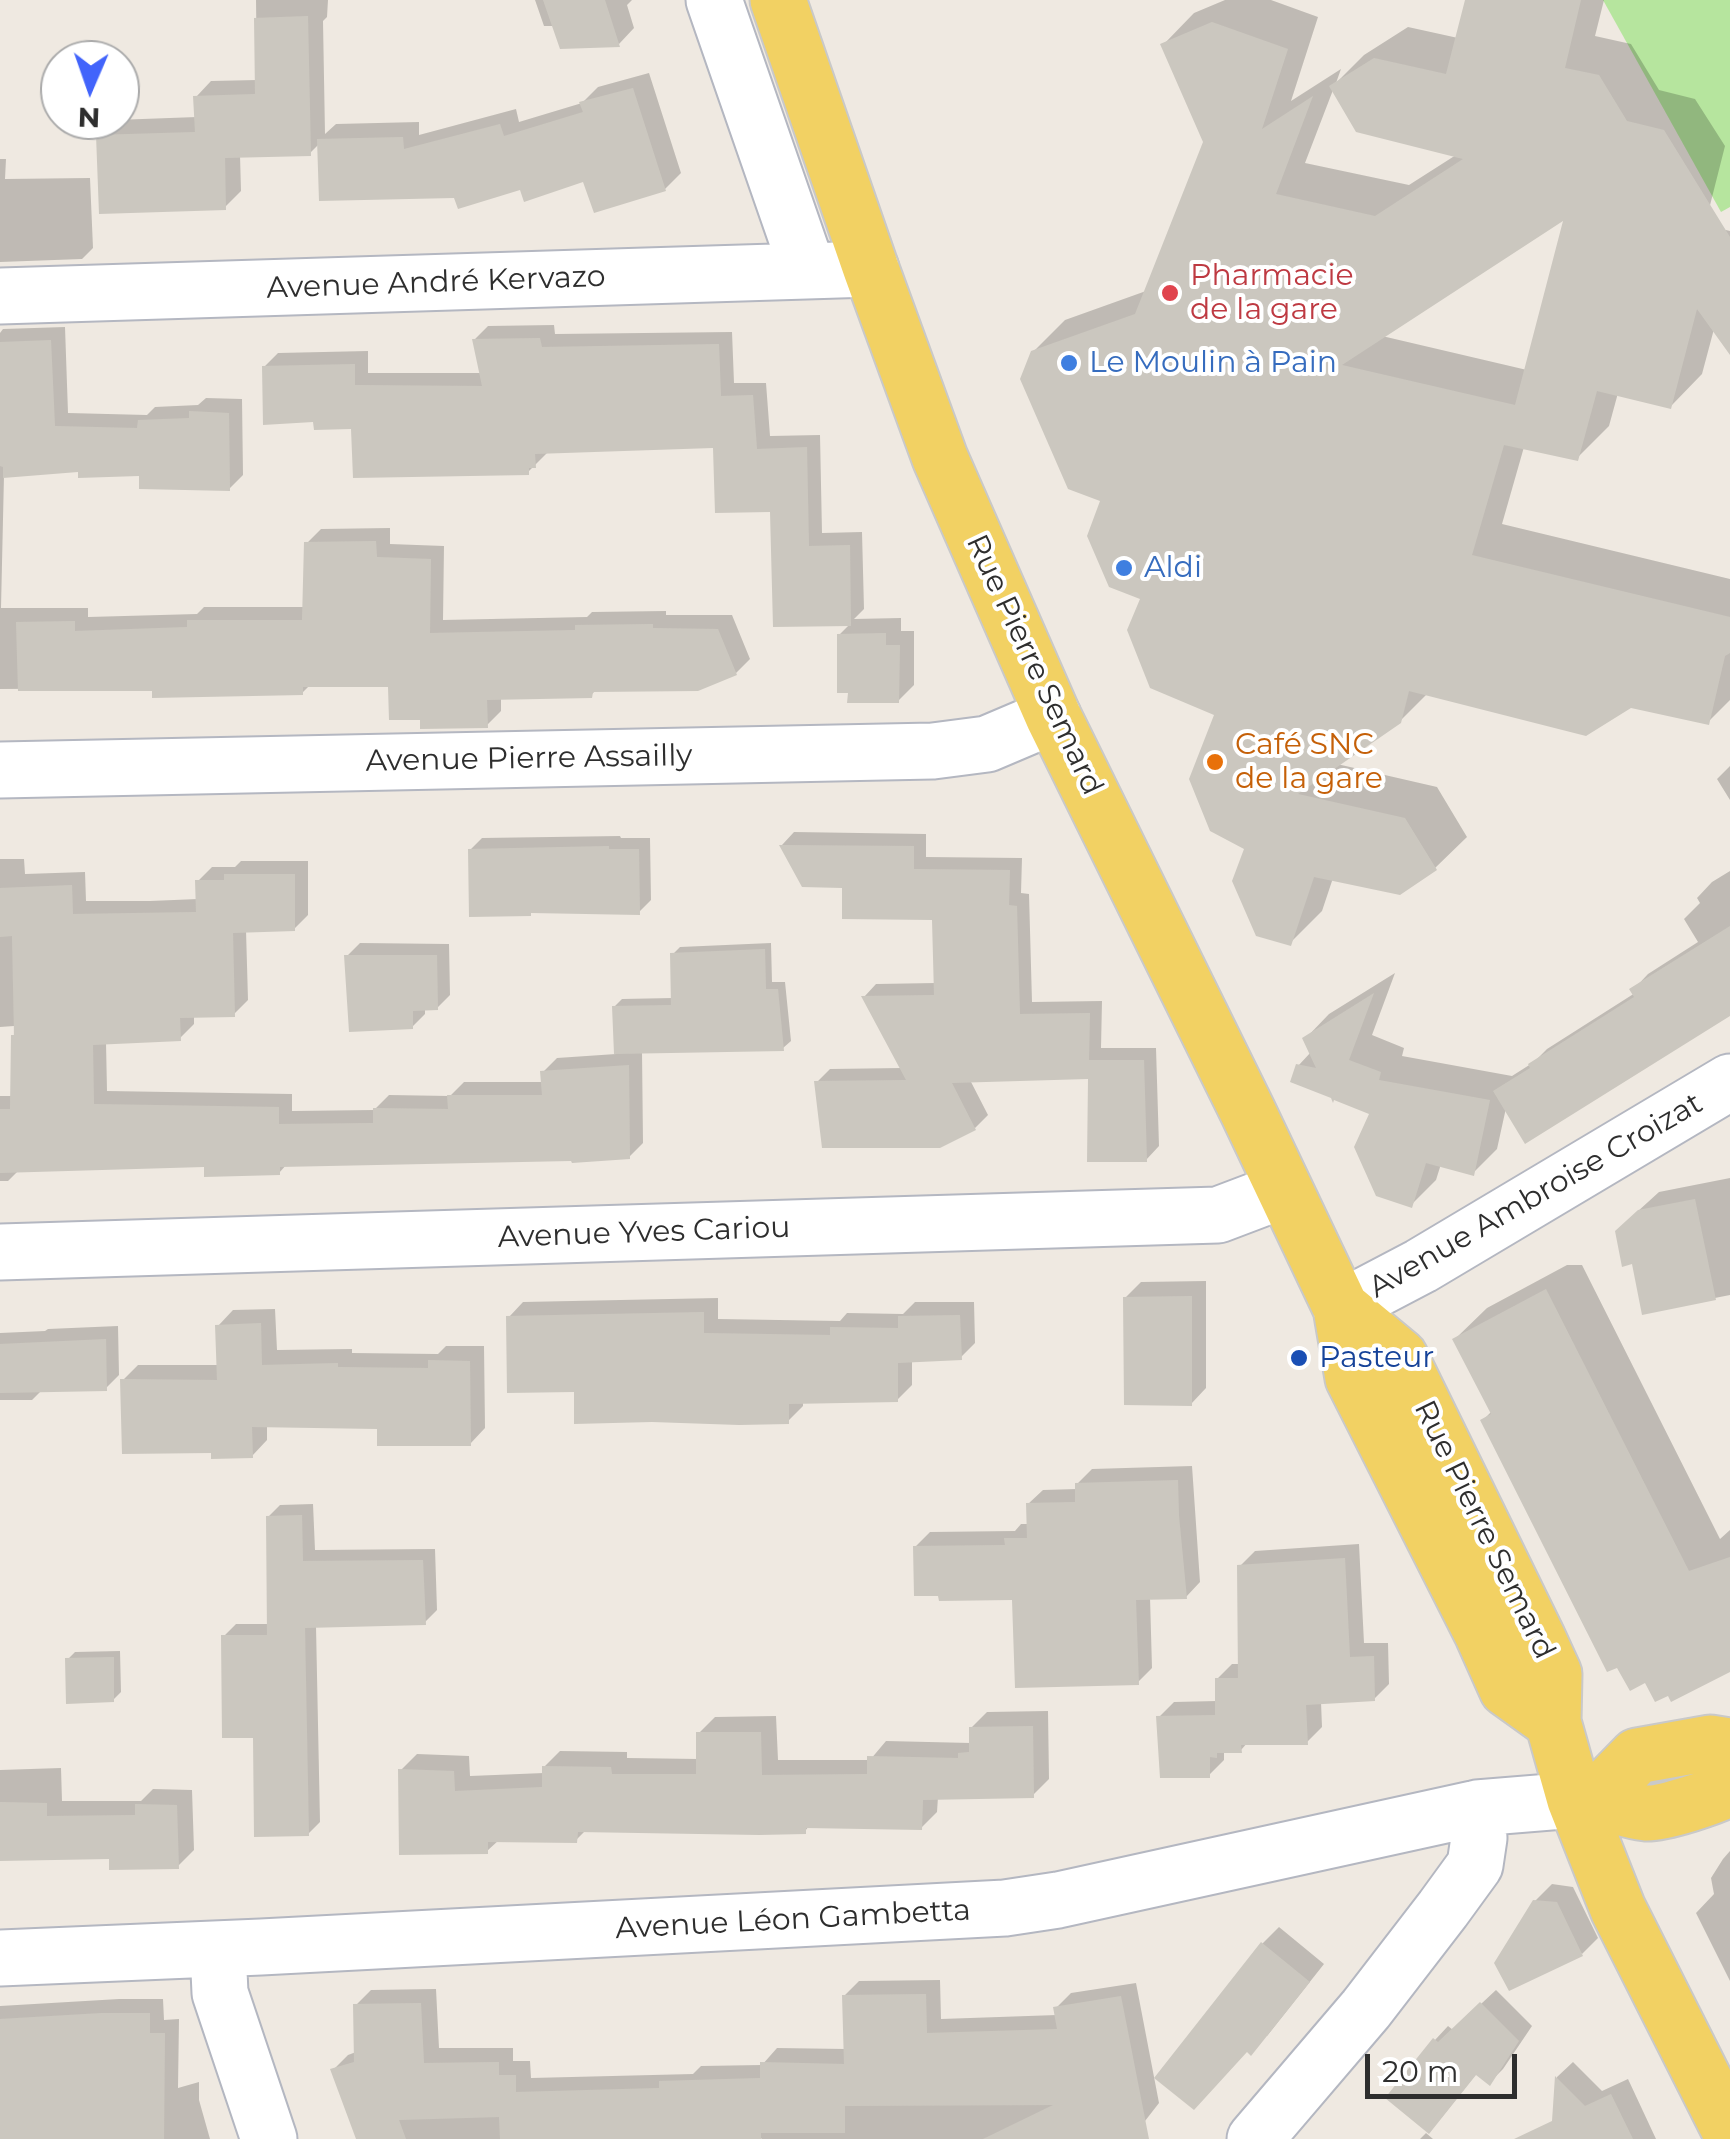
<!DOCTYPE html>
<meta charset="utf-8">
<style>
body{margin:0}
#map{position:relative;width:1730px;height:2139px;overflow:hidden;background:#efe9e1;font-family:Montserrat,sans-serif}
canvas{display:block}
.north{position:absolute;left:40px;top:40px;width:100px;height:100px;box-sizing:border-box;background:#fff;border:2px solid #ababab;border-radius:50%;rotate:182deg;font-size:28px;font-weight:700;line-height:40px;text-align:center;color:#2e2e2e}
.north::after{content:'';display:block;margin:auto;width:35px;height:45px;background:#4264fb;clip-path:polygon(50% 0,100% 100%,50% 72%,0 100%)}
.scale{position:absolute;left:1365px;top:2054px;width:152px;height:45px;box-sizing:border-box;border:5px solid #2e2e2e;border-top:0;padding-left:12px;font-size:30px;line-height:35px;white-space:nowrap;color:#2e2e2e;-webkit-text-stroke:8px #fff;paint-order:stroke}
</style>
<div id="map">
<canvas width="1730" height="2139"></canvas>
<div class="north">N</div>
<div class="scale">20 m</div>
</div>
<script>
const ctx = document.querySelector('canvas').getContext('2d');
ctx.lineJoin = 'round';
function paint(path, color) { ctx.fillStyle = color; ctx.fill(path, 'evenodd'); }
function trace(path, color, width, dash) { ctx.strokeStyle = color; ctx.lineWidth = width; ctx.lineCap = dash ? 'butt' : 'round'; ctx.setLineDash(dash || []); ctx.stroke(path); }
function label(font, color, halo, rows, align = 'center') {
  ctx.font = font + ' Montserrat,sans-serif'; ctx.lineWidth = 8; ctx.setLineDash([]); ctx.textBaseline = 'middle'; ctx.strokeStyle = halo; ctx.fillStyle = color; for (const [text, x, y, turn = 0] of rows) {
    ctx.save(); ctx.translate(x, y); ctx.rotate((+turn || 0) * Math.PI / 180); ctx.textAlign = isNaN(turn) ? turn : align; if (halo) ctx.strokeText(text, 0, 0); ctx.fillText(text, 0, 0); ctx.restore();
  }
}
const green = new Path2D(`
 M1603,0H1730V207L1721,212Z`);
const shadow = new Path2D(`
 M256,0H328L327,17L323,21L325,134L336,124L419,122V135L516,109L519,122L582,103L598,87L649,73L681,173L665,189L585,179L456,195L320,143L310,153L240,155L241,191L225,207L99,136L115,120L197,117L196,97L211,81L257,80Z
 M535,0H632L627,5L634,28L619,44L555,26H544Z
 M1225,0H1271L1318,17L1291,101L1341,69L1336,83L1364,55L1408,27L1458,38L1471,0H1604L1595,36L1631,44L1659,90L1695,99L1725,146L1705,225L1730,231V351L1714,329L1702,374L1671,406L1618,393L1609,426L1577,458L1524,447L1502,524L1730,579V700L1708,722L1631,705L1428,693L1399,722L1337,764L1437,787L1467,837L1435,868L1333,878L1322,911L1290,943L1247,848L1218,714L1143,598L1103,500L1033,352L1065,320L1146,291L1205,142L1163,45L1194,13ZM1333,90L1456,155L1409,185L1305,163ZM1567,216L1527,370L1382,336Z
 M0,159H6L5,179L90,178L93,248L82,259L0,262Z
 M554,325L555,334L732,332L734,383H766L770,436L820,435L822,533L862,532L864,609L854,619L901,618V631H914V685L898,701L839,635L851,623L773,509L715,445L549,451L528,472L353,427L316,420L264,367L278,353L368,351V373H482L474,340L488,326Z
 M65,327L68,413L147,415L155,407L198,405L206,398L242,399L243,475L229,489L141,474L81,470L4,475L1,608H88V617L197,614L204,607H305L307,543L321,529L390,528V544L444,546L443,620L587,617L592,612L666,611V615H732L750,659L736,673L597,689L591,695L501,697V711L487,725L422,717L390,685L311,684L302,693L154,688L0,689V333L3,329Z
 M1730,766V800L1717,779Z
 M794,832L926,834V857L1022,858L1021,893L1029,894L1032,1002L1102,1001L1101,1048H1156L1159,1146L1146,1160L1090,1076L970,1080L988,1115L975,1128L817,1082L830,1069L902,1068L864,997L876,984L936,983L935,917L845,886L803,885L782,845Z
 M620,836L621,838H650L651,900L639,912L532,910L470,850L482,838Z
 M0,859H24L25,874L85,872L86,901H150L198,899V881L212,867H235L241,861H308V915L294,929L246,930L248,1000L234,1014L194,1015V1024L180,1038L106,1042L107,1091L292,1094V1111L374,1110L389,1095L450,1096L464,1082H543V1072L557,1058L616,1054L614,1007L622,999L673,998V954L680,947L771,943L772,982H785L791,1041L783,1048L642,1051L643,1143L629,1157L287,1164L279,1173L206,1164L19,1170L8,1181H0V1096H13L14,1026L0,1027Z
 M1730,871V1012L1506,1108L1497,1149L1473,1173L1441,1164L1436,1180L1411,1205L1372,1113L1298,1066L1311,1052L1305,1039L1329,1014L1395,973L1372,1035L1404,1048L1402,1056L1512,1076L1534,1062L1547,1049L1635,993L1633,990L1648,974L1698,942L1684,919L1700,903L1697,898L1712,882Z
 M360,943L449,944L450,995L437,1008H425V1014L412,1027L347,956Z
 M1730,1178V1295L1644,1312L1637,1212L1659,1192Z
 M1567,1265H1582L1720,1539L1730,1530V1669L1483,1420L1492,1411L1455,1339L1487,1308Z
 M1206,1281V1388L1191,1404L1125,1298L1141,1282Z
 M718,1298V1319L840,1321L847,1313L903,1314L915,1302H974L975,1343L960,1358L912,1360V1385L897,1400L803,1401V1406L788,1421L576,1390L509,1317L523,1302Z
 M275,1309L277,1350L352,1349V1353L438,1354L446,1346H484L485,1428L470,1444L380,1426L267,1425V1440L252,1456L213,1450L123,1380L138,1365H219L218,1326L233,1310Z
 M118,1326L119,1375L106,1388L43,1389L32,1400H0V1333L45,1331L48,1329Z
 M1192,1466L1200,1582L1186,1597H1150L1152,1668L1138,1682L1014,1597L915,1547L930,1532L1015,1531L1021,1524H1029L1028,1504L1043,1490L1077,1489V1484L1092,1469Z
 M313,1504L315,1550L435,1549L437,1610L425,1622L316,1626L320,1822L308,1834L255,1735L224,1636L236,1624H269L268,1517L280,1505Z
 M1359,1544L1364,1643H1388L1389,1684L1374,1699L1321,1702L1322,1727L1307,1742H1248L1241,1750L1224,1751V1760L1209,1775L1159,1717L1174,1702L1217,1701V1679L1232,1664H1240V1566L1255,1551Z
 M120,1651L121,1692L113,1700L68,1659L75,1652Z
 M1048,1711L1049,1779L1033,1795L938,1797L937,1812L921,1828L810,1825L805,1831L587,1829L576,1840H499L487,1851L401,1770L417,1754L469,1756L470,1776L544,1773V1767L560,1751L627,1752V1758L699,1759V1733L715,1717L776,1716L778,1760H870L886,1741L971,1743V1728L987,1712Z
 M61,1768L62,1801H141L153,1789L192,1790L194,1850L178,1866L112,1857L0,1858V1770Z
 M1730,1851V1981L1696,1913L1714,1894L1711,1878L1723,1859Z
 M1552,1884L1573,1887L1598,1938L1582,1954L1535,1901Z
 M1279,1927L1324,1964L1267,2036L1262,1944Z
 M940,1980L941,2019L1057,2015L1056,2008L1071,1993L1136,1983L1159,2103L1131,2139H762L689,2082L680,2139H359L333,2070L348,2055L356,2052V2005L371,1990L436,1989L439,2048H513V2061H530L531,2078L693,2074L701,2066L762,2065L777,2048L846,2049L844,1996L859,1981Z
 M1496,1990L1532,2026L1503,2069L1489,2083L1477,2073L1442,2117L1426,2133L1433,2139H1420L1429,2130L1435,2040L1448,2026L1453,2030Z
 M119,1999H163L164,2020L179,2019L178,2088L199,2082V2100L210,2139H0V2006Z
 M1573,2062L1602,2091L1628,2079L1656,2139H1553L1557,2077Z`);
const building = new Path2D(`
 M543,0H605L620,47L560,49Z
 M1465,0H1581L1565,68L1599,75L1627,121L1664,130L1730,237V355L1697,309L1671,409L1597,391L1578,461L1504,445L1472,555L1730,617V653L1725,656L1709,725L1631,708L1586,736L1409,691L1401,723L1298,794L1405,818L1437,870L1400,895L1314,877L1291,946L1256,936L1232,881L1244,849L1210,831L1189,779L1214,715L1150,688L1127,630L1140,599L1109,587L1087,536L1100,501L1068,489L1020,379L1031,351L1135,314L1203,142L1160,44L1212,22L1288,49L1262,129L1313,96L1276,194L1375,216L1463,159L1356,132L1329,86L1374,58L1446,74ZM1563,221L1515,405L1342,365Z
 M308,16L311,156L225,158L226,210L99,214L96,135L195,132L193,96L255,94L254,18Z
 M633,88L666,191L594,213L583,182L524,202L520,190L458,209L454,198L319,201L317,139L403,137L404,149L500,124L504,136L583,112L579,102Z
 M540,338L542,347L719,344L721,396L753,395L757,449L807,447L809,546L850,545L851,626L773,627L770,512L715,513L713,448L535,454L536,468H529V475L353,478L351,429L314,430L313,422L263,425L262,366L355,364V385L482,386L472,339Z
 M51,340L55,426L137,428L138,420L189,418V411L229,413L230,491L139,489V476L78,478V472L3,478V467L0,466V342Z
 M376,541L377,557L431,559L430,633L575,630V625L653,624V628L718,629L737,675L698,691L593,692L592,698L487,700L488,728L420,729V720H389L388,687H303V695L152,698V691H18L16,622L75,621V631L187,627V620H302L304,542Z
 M886,633V645H900L899,703H847L848,693H837V634Z
 M779,845L914,846V869L1010,870L1009,905L1017,906L1020,1014L1090,1013L1089,1060H1144L1147,1162H1087L1088,1079L952,1083L976,1130L940,1148H822L814,1081L906,1080L861,996L934,995L932,920L842,919V888L802,887Z
 M609,846V849H639L640,915L531,913V916L469,917L468,849Z
 M224,874H295V931L233,933L235,1017L180,1018L181,1041L93,1045L94,1104L279,1107V1124L373,1123V1108L448,1109L447,1095H542L540,1071L629,1065L630,1159L572,1163L571,1161L280,1167V1175L204,1177V1167L0,1173V1109H10L11,1035H14L12,936L0,937V888L72,885L73,914L196,912L195,880H224Z
 M1730,926V1016L1525,1144L1493,1091L1530,1068L1528,1064L1634,997L1629,989Z
 M765,949L766,989H778L784,1051L614,1054L612,1006L671,1005L670,953Z
 M344,955H437L438,1010L413,1011V1029L349,1032Z
 M1374,993L1349,1060L1381,1072L1379,1080L1490,1100L1474,1176L1426,1163L1412,1208L1376,1196L1354,1147L1369,1114L1334,1100L1333,1103L1331,1098L1290,1082L1296,1064L1316,1068L1302,1038Z
 M1695,1199L1716,1300L1642,1315L1632,1264L1622,1267L1615,1231L1638,1210Z
 M1546,1289L1689,1571L1730,1557V1672L1671,1702L1668,1696L1655,1702L1645,1683L1630,1691L1617,1668L1607,1672L1480,1420L1491,1414L1452,1339Z
 M1192,1296V1406L1124,1405L1123,1297Z
 M704,1312V1333L830,1335V1327L898,1328V1360V1316L960,1315L962,1360L898,1363V1402L789,1404V1424L739,1425L652,1422L574,1424V1392L507,1393L506,1316Z
 M261,1323L262,1365L338,1363V1367L428,1368V1360L470,1361L471,1446H377V1429L252,1427L253,1458L211,1459V1453L122,1454L120,1379L217,1380L215,1325Z
 M106,1339L107,1391L0,1393V1344Z
 M1178,1480L1179,1516L1187,1599L1136,1600L1139,1685L1015,1688L1012,1600L939,1601L938,1596H914L913,1546L1005,1545L1004,1538H1027L1026,1503L1075,1502V1483Z
 M302,1515L303,1561L423,1560L426,1625L305,1628L309,1836L254,1837L253,1738H222L221,1635H267L266,1516Z
 M1345,1558L1350,1657L1374,1656L1375,1701L1306,1705L1308,1745H1241L1242,1753H1217V1758L1210,1757V1778H1160L1156,1716L1215,1715V1678H1238L1237,1565Z
 M114,1657V1702L66,1704L65,1658Z
 M1033,1726L1034,1798L923,1800L922,1830L806,1828V1834L759,1835L578,1832L577,1843L488,1842V1854L399,1855L398,1769L454,1771L455,1791L542,1787V1766L611,1767L612,1774H696V1732H761L762,1775L867,1774V1756L958,1758V1753L969,1752V1727Z
 M0,1802L47,1803V1816L135,1815V1804L177,1805L179,1869L109,1870V1859L0,1861Z
 M1533,1900L1557,1902L1583,1956L1509,1991L1494,1963Z
 M1261,1942L1310,1982L1251,2056L1247,2052L1194,2110L1154,2078Z
 M926,1994L927,2033L1057,2029L1053,2007L1121,1996L1149,2139H983L1053,2105L845,2106V2133H761V2139H500L499,2117L399,2120L406,2139H356L330,2069L354,2062L353,2004L421,2003L424,2063L499,2062V2075H516V2092L659,2088V2081L760,2078V2062L844,2064L842,1995Z
 M1480,2002L1519,2041L1490,2086L1476,2075L1429,2134L1385,2098L1433,2038L1438,2042Z
 M102,2013H150V2033H165L164,2139H0V2019Z
 M1555,2076L1585,2106L1611,2094L1633,2139H1514L1552,2121Z`);
const minor = new Path2D(`
 M714,0L808,271
 M0,296L871,269
 M0,770L933,751L987,744L1053,716
 M0,1252L1218,1215L1284,1190
 M1341,1308L1421,1266L1730,1082
 M218,1949L220,1993L269,2139
 M0,1958L261,1947L1005,1908L1058,1900L1477,1808L1575,1800
 M1255,2139L1366,2009L1443,1909L1475,1865L1479,1838L1477,1808`);
const major = new Path2D(`
 M778,0L871,269L940,458L1053,716L1248,1112L1341,1308L1353,1378L1482,1633L1507,1689L1553,1722
 M1341,1308L1400,1357L1538,1639L1554,1674L1553,1722L1575,1800L1618,1909L1730,2131
 M1595,1799L1637,1756L1710,1743L1730,1746
 M1575,1800C1605,1798 1619,1810 1646,1813C1662,1814 1715,1797 1730,1788`);
const markers = [
 [1170,293,10,"#e0444e"],
 [1069,363,10,"#3f7fe0"],
 [1124,568,10,"#3f7fe0"],
 [1215,762,10,"#e8710a"],
 [1299,1358,10,"#1a4fb4"]
];
const healthNames = [
 ["Pharmacie",1190,276],
 ["de la gare",1190,310]
];
const streetNames = [
 ["Avenue André Kervazo",436,283,-2],
 ["Rue Pierre Semard",1034,665,65],
 ["Avenue Pierre Assailly",529,759,-1],
 ["Avenue Ambroise Croizat",1536,1196,-30],
 ["Avenue Yves Cariou",644,1233,-2],
 ["Rue Pierre Semard",1484,1530,64],
 ["Avenue Léon Gambetta",793,1920,-3]
];
const shopNames = [
 ["Le Moulin à Pain",1089,363],
 ["Aldi",1144,568]
];
const foodNames = [
 ["Café SNC",1235,745],
 ["de la gare",1235,779]
];
const transitNames = [
 ["Pasteur",1319,1358]
];
paint(green, '#b6e59e');
paint(shadow, '#0003');
paint(building, '#cbc7bf');
trace(minor, '#b4b7c1', 59);
trace(major, '#c9c9c9', 59);
trace(minor, '#fff', 55);
trace(major, '#f2d163', 55);
for (const [x, y, r, color] of markers) { const dot = new Path2D(); dot.arc(x, y, r, 0, 2 * Math.PI); ctx.fillStyle = color; ctx.fill(dot); trace(dot, '#fff', 4); }
label('30px', '#be3a42', '#fff', healthNames, 'left');
label('30px', '#2e2e2e', '#fff', streetNames);
label('30px', '#366cbe', '#fff', shopNames, 'left');
label('30px', '#c56008', '#fff', foodNames, 'left');
label('30px', '#164399', '#fff', transitNames, 'left');
</script>
